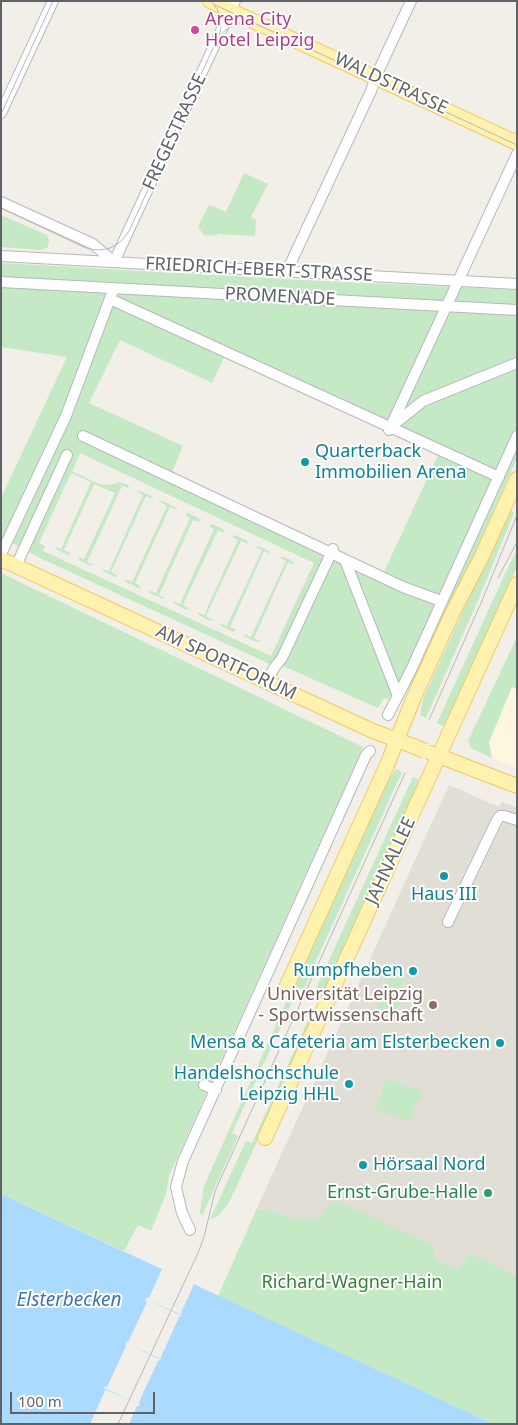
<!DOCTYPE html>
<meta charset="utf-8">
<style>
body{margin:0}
#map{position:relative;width:518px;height:1425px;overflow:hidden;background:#f1efe8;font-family:"Noto Sans",sans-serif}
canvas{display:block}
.frame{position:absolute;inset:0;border:2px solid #5f6368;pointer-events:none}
.scale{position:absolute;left:10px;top:1392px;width:145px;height:22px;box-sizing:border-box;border:2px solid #5f6368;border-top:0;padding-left:6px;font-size:15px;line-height:18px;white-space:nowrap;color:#5f6368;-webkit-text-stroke:4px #fff;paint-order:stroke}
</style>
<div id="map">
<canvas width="518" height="1425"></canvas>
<div class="frame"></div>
<div class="scale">100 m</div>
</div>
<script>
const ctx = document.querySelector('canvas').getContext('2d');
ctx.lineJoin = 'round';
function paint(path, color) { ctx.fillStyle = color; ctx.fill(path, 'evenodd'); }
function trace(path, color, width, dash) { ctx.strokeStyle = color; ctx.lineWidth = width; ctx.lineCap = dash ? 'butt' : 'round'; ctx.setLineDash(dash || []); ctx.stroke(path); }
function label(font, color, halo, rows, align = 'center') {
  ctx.font = font + ' "Noto Sans",sans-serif'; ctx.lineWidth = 4; ctx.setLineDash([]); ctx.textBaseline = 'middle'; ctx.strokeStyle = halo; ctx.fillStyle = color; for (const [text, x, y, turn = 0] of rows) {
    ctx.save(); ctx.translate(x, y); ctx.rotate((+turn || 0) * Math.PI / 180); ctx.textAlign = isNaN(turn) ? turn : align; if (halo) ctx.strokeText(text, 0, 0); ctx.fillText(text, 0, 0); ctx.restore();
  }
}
const commercial = new Path2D(`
 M512,687L517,689V768L492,758L489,742Z`);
const education = new Path2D(`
 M449,785L499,807L502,802L517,808V1276L469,1253L459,1270L433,1259L434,1251L321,1219L311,1221L290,1217L257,1208Z`);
const green = new Path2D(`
 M244,173L268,184L251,217L256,220L255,236L217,234V236L204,235L198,227L209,205L226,212Z
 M1,215L47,235L49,241L48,247L41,250L1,247Z
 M1,263L302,280L517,290V458L458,591L415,683L399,685L388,700L384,698L378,708L274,662L272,665L40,558L1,537V498L67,357L1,347ZM120,340L212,383L225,355L439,453L384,572L171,474L183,446L89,403ZM80,453L314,563L271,656L43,551L45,546L39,543L71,473L91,482L61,549L55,546L56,549L68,555L70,553L64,550L94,484L115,493L84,559L78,557L79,560L91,566L93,565L87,562L122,486L129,488L128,485L120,482C97,491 92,477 72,472Z
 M140,491L151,496L153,499L146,496L111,572L118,576L115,577L103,571L102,569L109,571L143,495L137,492Z
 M162,501L175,507L177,510L170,507L135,583L141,587L138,588L126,582L125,579L132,582L167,506L160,502Z
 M509,510L514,513L476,605L426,718L420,715L423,699Z
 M188,513L199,518L200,522L193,520L159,595L165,598L163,599L151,594L149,590L156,593L190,518L185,515Z
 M212,524L223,529L225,533L218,530L183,605L189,608L187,610L175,604L173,601L180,604L214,529L209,526Z
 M235,535L246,540L248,544L241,541L206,616L213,620L210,621L199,615L197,612L204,615L238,540L232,537Z
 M258,546L269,551L271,554L264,551L230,627L236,630L233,632L221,626L220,623L227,626L262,550L256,547Z
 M517,550V567L452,711L443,726L437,723L508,567Z
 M279,557C284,556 293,560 295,565L288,562L254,638L260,641L257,642L245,637L244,634L251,637L286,561Z
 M1,573L363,747L169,1176L166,1194L151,1231L138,1225L124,1251L1,1194Z
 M517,637V689L512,687L489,742L492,758L471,748L468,741Z
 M396,769L402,772L310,974L311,975L303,990L293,985L384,786Z
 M413,777L419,780L414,795L322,999L313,995Z
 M401,974C408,996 402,1008 381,1020L377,1007L389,978Z
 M288,998L293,1000L232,1133L238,1136L202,1216L200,1212L204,1186Z
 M315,1013L235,1190C230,1200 222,1218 210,1219L246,1141L252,1143L311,1014Z
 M388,1080L396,1081L408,1088L419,1089C425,1099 417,1100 414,1108C412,1113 414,1116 410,1121C402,1121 398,1116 391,1114C385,1111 381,1115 376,1110L382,1095L383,1085Z
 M338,1201L432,1245L434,1251V1259L459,1270L469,1253L517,1276V1424H493L218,1296L257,1208L290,1217L311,1221L312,1218L321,1219L325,1208Z`);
const water = new Path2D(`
 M1,1194L493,1424H1Z`);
const pier = new Path2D(`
 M163,1267L195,1282L181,1313L182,1315L146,1299L147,1297L149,1298Z
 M146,1299L182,1316L179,1317L161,1357V1359L126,1343L161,1360L158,1361L139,1402L140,1405L104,1388L105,1386L107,1387L126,1346L125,1345L127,1341L128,1342L147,1302L145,1301Z
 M104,1389L140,1405L137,1406L129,1424H90L105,1391Z`);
const minor = new Path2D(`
 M1,113L53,1
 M1,202L93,244L114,262
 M1,256L517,284
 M114,262L235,1
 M287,271L371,91L377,74L411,1
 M1,282L517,310
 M110,299L499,477
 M393,425L423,401L517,363
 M389,430L517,154
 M83,436L403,587L441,601
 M1,554L66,416L112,293
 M345,560L398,696
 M16,566L67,455
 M267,682L274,668L282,658L333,549
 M388,715L411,670L517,436
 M448,922L497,820L500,816H504L517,820
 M204,1085L216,1090
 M190,1230L182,1213L176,1187L183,1161L366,755L370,751`);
const major = new Path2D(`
 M210,1L517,143
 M1,559L373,731L413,746
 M431,753L517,786
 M285,990L387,765L414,697L453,612L481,558L517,479
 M265,1138L517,584`);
const tram = new Path2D(`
 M215,5L517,145
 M220,36C228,26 237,22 250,24
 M1,114L53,1
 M1,208L86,248C105,253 118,248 129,231L220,33C223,20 220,11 211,1
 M498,578L517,542
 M429,720L481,603L517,515
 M118,1424L198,1253L204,1237L215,1191L405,773`);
const majorBridge = new Path2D(`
 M413,746L425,751`);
const markers = [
 [195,30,5,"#d1479c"],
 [305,462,5,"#0f9aa8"],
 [444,876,5,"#0f9aa8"],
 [413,971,5,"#0f9aa8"],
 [433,1005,5,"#8d6e63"],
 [500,1043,5,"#0f9aa8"],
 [349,1084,5,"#0f9aa8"],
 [363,1165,5,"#0f9aa8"],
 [488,1193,5,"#2e9e5b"]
];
const hotelNames = [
 ["Arena City",205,20],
 ["Hotel Leipzig",205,41]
];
const streetNames = [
 ["WALDSTRASSE",391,84,25],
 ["FREGESTRASSE",175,132,-65],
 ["FRIEDRICH-EBERT-STRASSE",259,270,3],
 ["PROMENADE",280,297,3],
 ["AM SPORTFORUM",226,663,25],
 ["JAHNALLEE",391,861,-65]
];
const cultureNames = [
 ["Quarterback",315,452,"left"],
 ["Immobilien Arena",315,473,"left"],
 ["Haus III",444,895,"center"],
 ["Rumpfheben",403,971],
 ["Mensa & Cafeteria am Elsterbecken",490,1043],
 ["Handelshochschule",339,1074],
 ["Leipzig HHL",339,1095],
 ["Hörsaal Nord",373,1165,"left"]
];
const educationNames = [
 ["Universität Leipzig",423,995],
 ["- Sportwissenschaft",423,1016]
];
const leisureNames = [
 ["Ernst-Grube-Halle",478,1193]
];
const parkNames = [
 ["Richard-Wagner-Hain",352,1283]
];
const waterNames = [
 ["Elsterbecken",69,1301]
];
paint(commercial, '#fef7e0');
paint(education, '#e1ded6');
paint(green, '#c5e8c5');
paint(water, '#aadaff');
paint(pier, '#f1efe8');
trace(minor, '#b5b8bc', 12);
trace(major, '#f2c960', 16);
trace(minor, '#fff', 10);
trace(major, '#fff2af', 14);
trace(tram, '#b6b7b8', 1);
trace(majorBridge, '#f2c960', 16, []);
trace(majorBridge, '#fff2af', 14);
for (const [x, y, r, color] of markers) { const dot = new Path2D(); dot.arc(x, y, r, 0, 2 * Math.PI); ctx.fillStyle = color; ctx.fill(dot); trace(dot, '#fff', 2); }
label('18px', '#b23c85', '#fff', hotelNames, 'left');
label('18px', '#5f6368', '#fff', streetNames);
label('18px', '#0d838f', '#fff', cultureNames, 'right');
label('18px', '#785e54', '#fff', educationNames, 'right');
label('18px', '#27864d', '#fff', leisureNames, 'right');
label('18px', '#348238', '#fff', parkNames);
label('italic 19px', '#4174aa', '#fff', waterNames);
</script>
